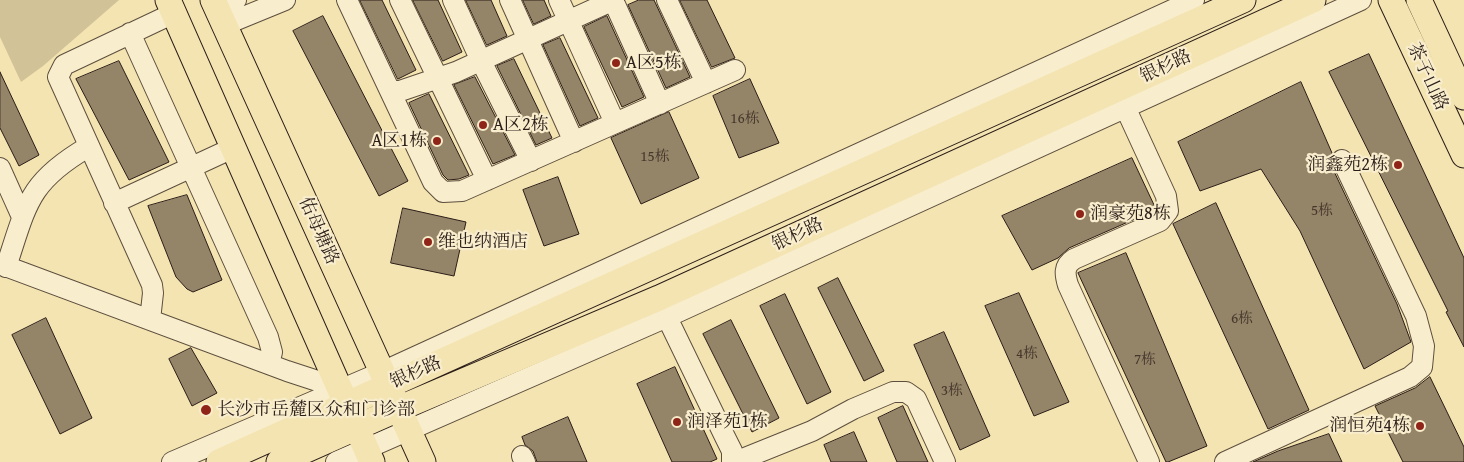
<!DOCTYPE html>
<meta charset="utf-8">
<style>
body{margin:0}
canvas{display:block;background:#f4e4b1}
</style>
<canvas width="1464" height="462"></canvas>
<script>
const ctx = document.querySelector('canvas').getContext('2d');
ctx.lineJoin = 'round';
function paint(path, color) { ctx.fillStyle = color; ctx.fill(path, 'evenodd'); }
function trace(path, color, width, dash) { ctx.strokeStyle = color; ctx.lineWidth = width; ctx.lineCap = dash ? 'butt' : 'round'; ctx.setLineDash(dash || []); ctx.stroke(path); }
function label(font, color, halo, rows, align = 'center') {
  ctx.font = font + ' "Gentium Book Plus","Noto Serif SC",serif'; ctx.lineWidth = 4.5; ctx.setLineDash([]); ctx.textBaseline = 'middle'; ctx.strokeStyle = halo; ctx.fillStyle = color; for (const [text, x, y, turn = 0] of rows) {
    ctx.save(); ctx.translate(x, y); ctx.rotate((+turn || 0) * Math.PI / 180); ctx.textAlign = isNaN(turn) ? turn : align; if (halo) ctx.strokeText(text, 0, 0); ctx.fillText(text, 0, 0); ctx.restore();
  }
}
const green = new Path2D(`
 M0,0H119L43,66L21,82L0,37Z`);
const building = new Path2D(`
 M360,0H382L416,70L398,79Z
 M413,0H438L462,52L443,61Z
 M466,0H491L507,36L487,45Z
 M523,0H544L551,16L534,24Z
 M639,0H654L690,77L666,88L628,5Z
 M680,0H707L735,58L712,67Z
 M323,16L408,181L379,196L293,31Z
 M607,16L644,97L622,107L584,27Z
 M560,38L598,118L580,126L543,45Z
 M1369,54L1464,258V347L1446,312L1448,311L1329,72Z
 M514,59L552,138L536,145L497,66Z
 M119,61L169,162L129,180L76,79Z
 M0,72L39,155L19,166L0,128Z
 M475,77L515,155L493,164L454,85Z
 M750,79L779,143L739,158L713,96Z
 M1301,82L1332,153L1331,165L1397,304L1411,342L1364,369L1300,231L1261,169L1200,191L1178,142Z
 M429,94L469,175L459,179L448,180L443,175L409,103Z
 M669,112L699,178L641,204L611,138Z
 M1132,158L1155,207L1153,211L1069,248L1058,258L1032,270L1002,216Z
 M558,177L579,234L544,246L523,190Z
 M187,195L222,280L193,292L187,289L176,277L148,206Z
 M1216,203L1309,410L1268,429L1173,224Z
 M403,208L466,222L454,276L391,263Z
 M1126,253L1207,446L1168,462H1166L1078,273Z
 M838,278L884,371L864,381L818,288Z
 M1019,293L1069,402L1034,416L985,306Z
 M785,294L831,392L807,404L760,306Z
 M46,318L92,418L60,434L12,335Z
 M731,320L779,418L752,432L703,334Z
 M944,332L990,436L960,450L914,345Z
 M191,348L217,393L192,406L169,359Z
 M675,367L717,459L710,462H672L637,384Z
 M1430,377L1464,447V462H1403L1375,406L1415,388Z
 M903,406L928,462H897L878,418Z
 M568,417L587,462H537L533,451L525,445L522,437Z
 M854,432L867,462H831L824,445Z
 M1329,434L1342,462H1253L1278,451Z`);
const minor = new Path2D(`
 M347,0L433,182L443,192L462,191L735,70
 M400,0L487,180
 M453,0L481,61L531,161
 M510,0L574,142
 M559,0L615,123
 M613,0L660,104
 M667,0L706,83
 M217,8L236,0
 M224,25L285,0
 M130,33L268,337L272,352L269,364
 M390,91H400L456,72L614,0
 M1120,96L1166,196L1168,211L1160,221L1074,259C1063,266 1065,275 1068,285L1149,462
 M0,168L22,217
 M114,203L235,147
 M0,264L287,371L339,388
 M6,267C27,204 28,182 88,147
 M661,305L725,437L732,451V462
 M150,320L153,293L152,285L58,77L64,65L174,13
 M522,456L525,462
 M172,462L382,372L1194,0
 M336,462L667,317L1361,0
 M735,462L812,431L853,409L893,392H906L916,399L945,462
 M1225,462L1410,377L1422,367L1424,346L1416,316L1342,160`);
const major = new Path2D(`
 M168,0L372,462
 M213,0L423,462
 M1391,0L1464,155
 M1419,0L1464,97
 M219,462L1243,0
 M279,462L398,409L659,298L1313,0`);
const markers = [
 [616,63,5,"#8f2418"],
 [483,125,5,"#8f2418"],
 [437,141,5,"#8f2418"],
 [1398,165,5,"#8f2418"],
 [1080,214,5,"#8f2418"],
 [428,242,5,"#8f2418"],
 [206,410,6,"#8f2418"],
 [677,422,5,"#8f2418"],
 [1420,426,5,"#8f2418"]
];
const numberNames = [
 ["16栋",745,119],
 ["15栋",655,157],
 ["5栋",1322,211],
 ["6栋",1242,319],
 ["4栋",1027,354],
 ["7栋",1145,360],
 ["3栋",952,391]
];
const poiNames = [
 ["A区5栋",626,63],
 ["A区2栋",493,125],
 ["A区1栋",427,141,"right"],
 ["润鑫苑2栋",1388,165,"right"],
 ["润豪苑8栋",1090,214],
 ["维也纳酒店",438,242],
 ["长沙市岳麓区众和门诊部",217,410],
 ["润泽苑1栋",687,422],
 ["润恒苑4栋",1410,426,"right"]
];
const streetNames = [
 ["银杉路",1166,67,-25],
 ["茶子山路",1427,77,65],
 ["佑母塘路",318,231,66],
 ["银杉路",798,235,-25],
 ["银杉路",416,373,-24]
];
paint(green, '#d2c297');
paint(building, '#948468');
trace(building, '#2b1d18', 1);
trace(minor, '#5d4f3e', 22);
trace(major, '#2b1d18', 27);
trace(minor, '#f8edcc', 20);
trace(major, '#f4e4b1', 25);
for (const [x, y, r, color] of markers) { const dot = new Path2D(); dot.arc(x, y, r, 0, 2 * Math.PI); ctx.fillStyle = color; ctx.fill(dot); trace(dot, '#f8edcc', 2); }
label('15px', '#45372c', null, numberNames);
label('18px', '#2b1d18', '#f8edcc', poiNames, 'left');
label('18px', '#2b1d18', '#f8edcc', streetNames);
</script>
